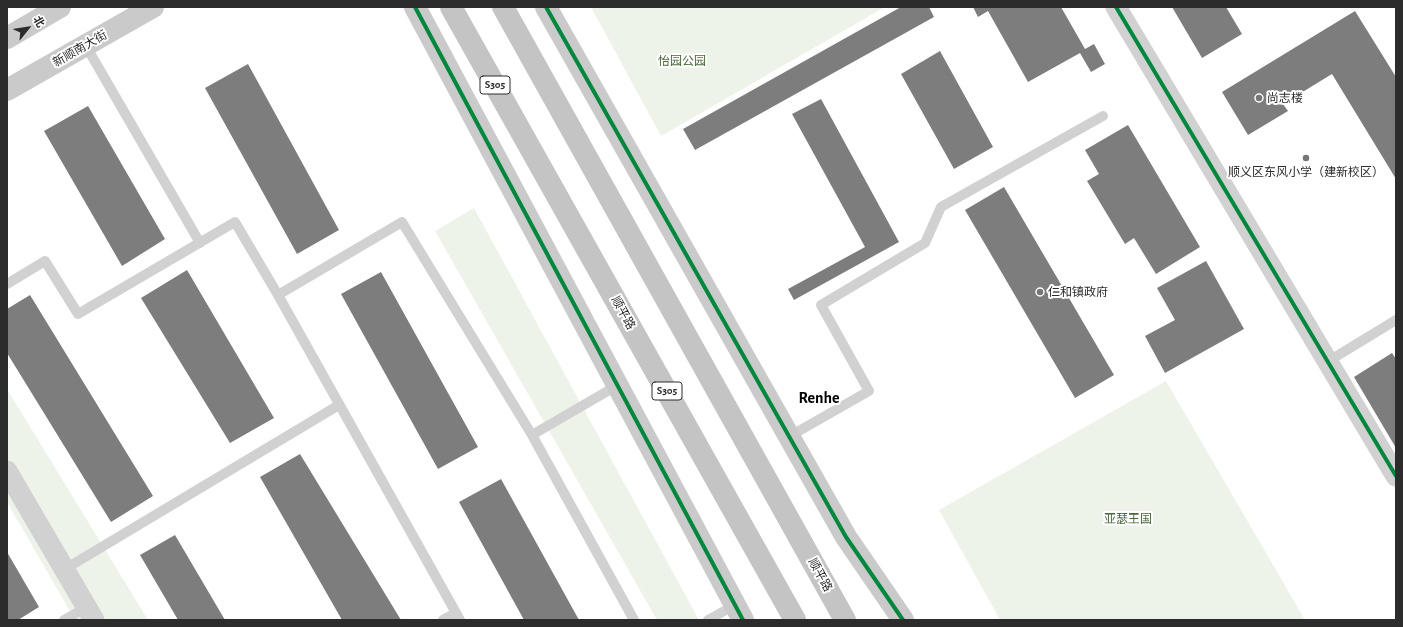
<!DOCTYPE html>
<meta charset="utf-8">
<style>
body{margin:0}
#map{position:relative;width:1403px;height:627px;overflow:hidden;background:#fff;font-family:"Alegreya Sans","Noto Sans SC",sans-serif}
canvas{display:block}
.frame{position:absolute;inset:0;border:8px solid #2c2c2c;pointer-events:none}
.north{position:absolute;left:8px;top:8px;width:40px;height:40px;-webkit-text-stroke:3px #fff;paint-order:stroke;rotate:60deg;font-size:11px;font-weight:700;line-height:16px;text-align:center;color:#2c2c2c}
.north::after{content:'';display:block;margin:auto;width:14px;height:18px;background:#2c2c2c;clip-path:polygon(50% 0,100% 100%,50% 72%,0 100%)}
</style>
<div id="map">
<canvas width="1403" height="627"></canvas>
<div class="frame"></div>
<div class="north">北</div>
</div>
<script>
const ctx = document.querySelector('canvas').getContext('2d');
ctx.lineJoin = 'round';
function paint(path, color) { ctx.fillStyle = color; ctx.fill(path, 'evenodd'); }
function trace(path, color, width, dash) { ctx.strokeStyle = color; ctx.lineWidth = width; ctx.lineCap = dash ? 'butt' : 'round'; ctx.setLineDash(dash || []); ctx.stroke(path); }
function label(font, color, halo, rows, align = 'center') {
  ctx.font = font + ' "Alegreya Sans","Noto Sans SC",sans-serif'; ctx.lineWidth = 4; ctx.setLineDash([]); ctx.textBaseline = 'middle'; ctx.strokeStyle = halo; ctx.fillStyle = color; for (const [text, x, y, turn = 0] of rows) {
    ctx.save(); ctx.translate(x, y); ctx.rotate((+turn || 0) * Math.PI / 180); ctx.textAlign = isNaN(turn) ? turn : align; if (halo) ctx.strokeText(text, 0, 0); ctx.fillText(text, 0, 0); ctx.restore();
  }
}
const green = new Path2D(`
 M591,7H885L661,136Z
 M474,208L699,620H657L435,231Z
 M1166,381L1305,620H1000L939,510Z
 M7,389L148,620H75L7,502Z`);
const building = new Path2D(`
 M901,7H929L934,17L695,150L683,129Z
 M973,7H1061L1085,49L1094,44L1105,64L1091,72L1080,53L1028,82L988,11L978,17Z
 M1172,7H1226L1242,34L1202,58Z
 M1355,11L1396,77V179L1332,74L1283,104L1288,111L1248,135L1222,92Z
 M940,51L993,147L954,169L901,74Z
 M248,64L339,230L297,254L205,88Z
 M821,99L899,242L794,300L788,289L865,247L792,114Z
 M88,106L165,239L122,266L44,131Z
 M1128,125L1200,247L1156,274L1134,238L1125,244L1087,181L1099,174L1085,150Z
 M1004,187L1114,375L1075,398L965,210Z
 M1206,261L1244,329L1165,373L1145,336L1175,320L1157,288Z
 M187,270L274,418L230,443L141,298Z
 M381,272L478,447L438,469L341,294Z
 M30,295L153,496L111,522L7,353V309Z
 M1392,353L1396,359V448L1354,377Z
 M300,454L401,620H342L260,477Z
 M501,479L579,620H524L459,502Z
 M175,535L225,620H178L140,555Z
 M7,552L39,607L18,620H7Z`);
const lane = new Path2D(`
 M86,46L200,243
 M7,284L45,261L78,314L235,222L278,295L402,222L532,435L618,385
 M278,295L460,620
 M1327,362L1396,320
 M532,435L634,620
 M790,436L869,391L821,305L925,243L941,207L1103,116
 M65,569L339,405
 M64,620L87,607
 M443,620L456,613
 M708,620L735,605`);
const street = new Path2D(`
 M1116,7L1396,476
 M7,471L94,620`);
const secondary = new Path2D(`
 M415,7L743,620
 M546,7L846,537L903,620
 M7,38L60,7
 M7,90L153,7`);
const primary = new Path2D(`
 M451,7L795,620
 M503,7L845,620`);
const cycleway = new Path2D(`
 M415,7L743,620
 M546,7L846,537L903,620
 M1116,7L1396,476`);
const markers = [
 [1259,98,4,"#767676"],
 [1306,158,4,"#767676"],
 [1040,292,4,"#767676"]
];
const shields = [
 [495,85,30],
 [667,391,30]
];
const shieldNames = [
 ["S305",495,85],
 ["S305",667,391]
];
const streetNames = [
 ["新顺南大街",80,49,-30],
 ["顺平路",623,313,61],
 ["顺平路",820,575,61]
];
const parkNames = [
 ["怡园公园",682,61],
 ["亚瑟王国",1128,519]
];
const poiNames = [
 ["尚志楼",1267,98],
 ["顺义区东风小学（建新校区）",1306,172,"center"],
 ["仁和镇政府",1048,292]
];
const districtNames = [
 ["Renhe",819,398]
];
paint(green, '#eef3ea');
paint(building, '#7d7d7d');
trace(lane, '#d1d1d1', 10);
trace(street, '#d1d1d1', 21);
trace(secondary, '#cacaca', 22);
trace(primary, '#c4c4c4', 22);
trace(cycleway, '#00873e', 4);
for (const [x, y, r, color] of markers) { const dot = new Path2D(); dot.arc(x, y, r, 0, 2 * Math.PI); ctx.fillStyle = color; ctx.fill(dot); trace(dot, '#fff', 1.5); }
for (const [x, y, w] of shields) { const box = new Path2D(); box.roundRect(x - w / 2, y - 9, w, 18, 3); ctx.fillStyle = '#fff'; ctx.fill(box); trace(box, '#2c2c2c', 1); }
label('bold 11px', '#2c2c2c', null, shieldNames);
label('12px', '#2c2c2c', '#fff', streetNames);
label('12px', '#4b683a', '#fff', parkNames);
label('12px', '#2c2c2c', '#fff', poiNames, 'left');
label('bold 16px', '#000', '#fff', districtNames);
</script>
